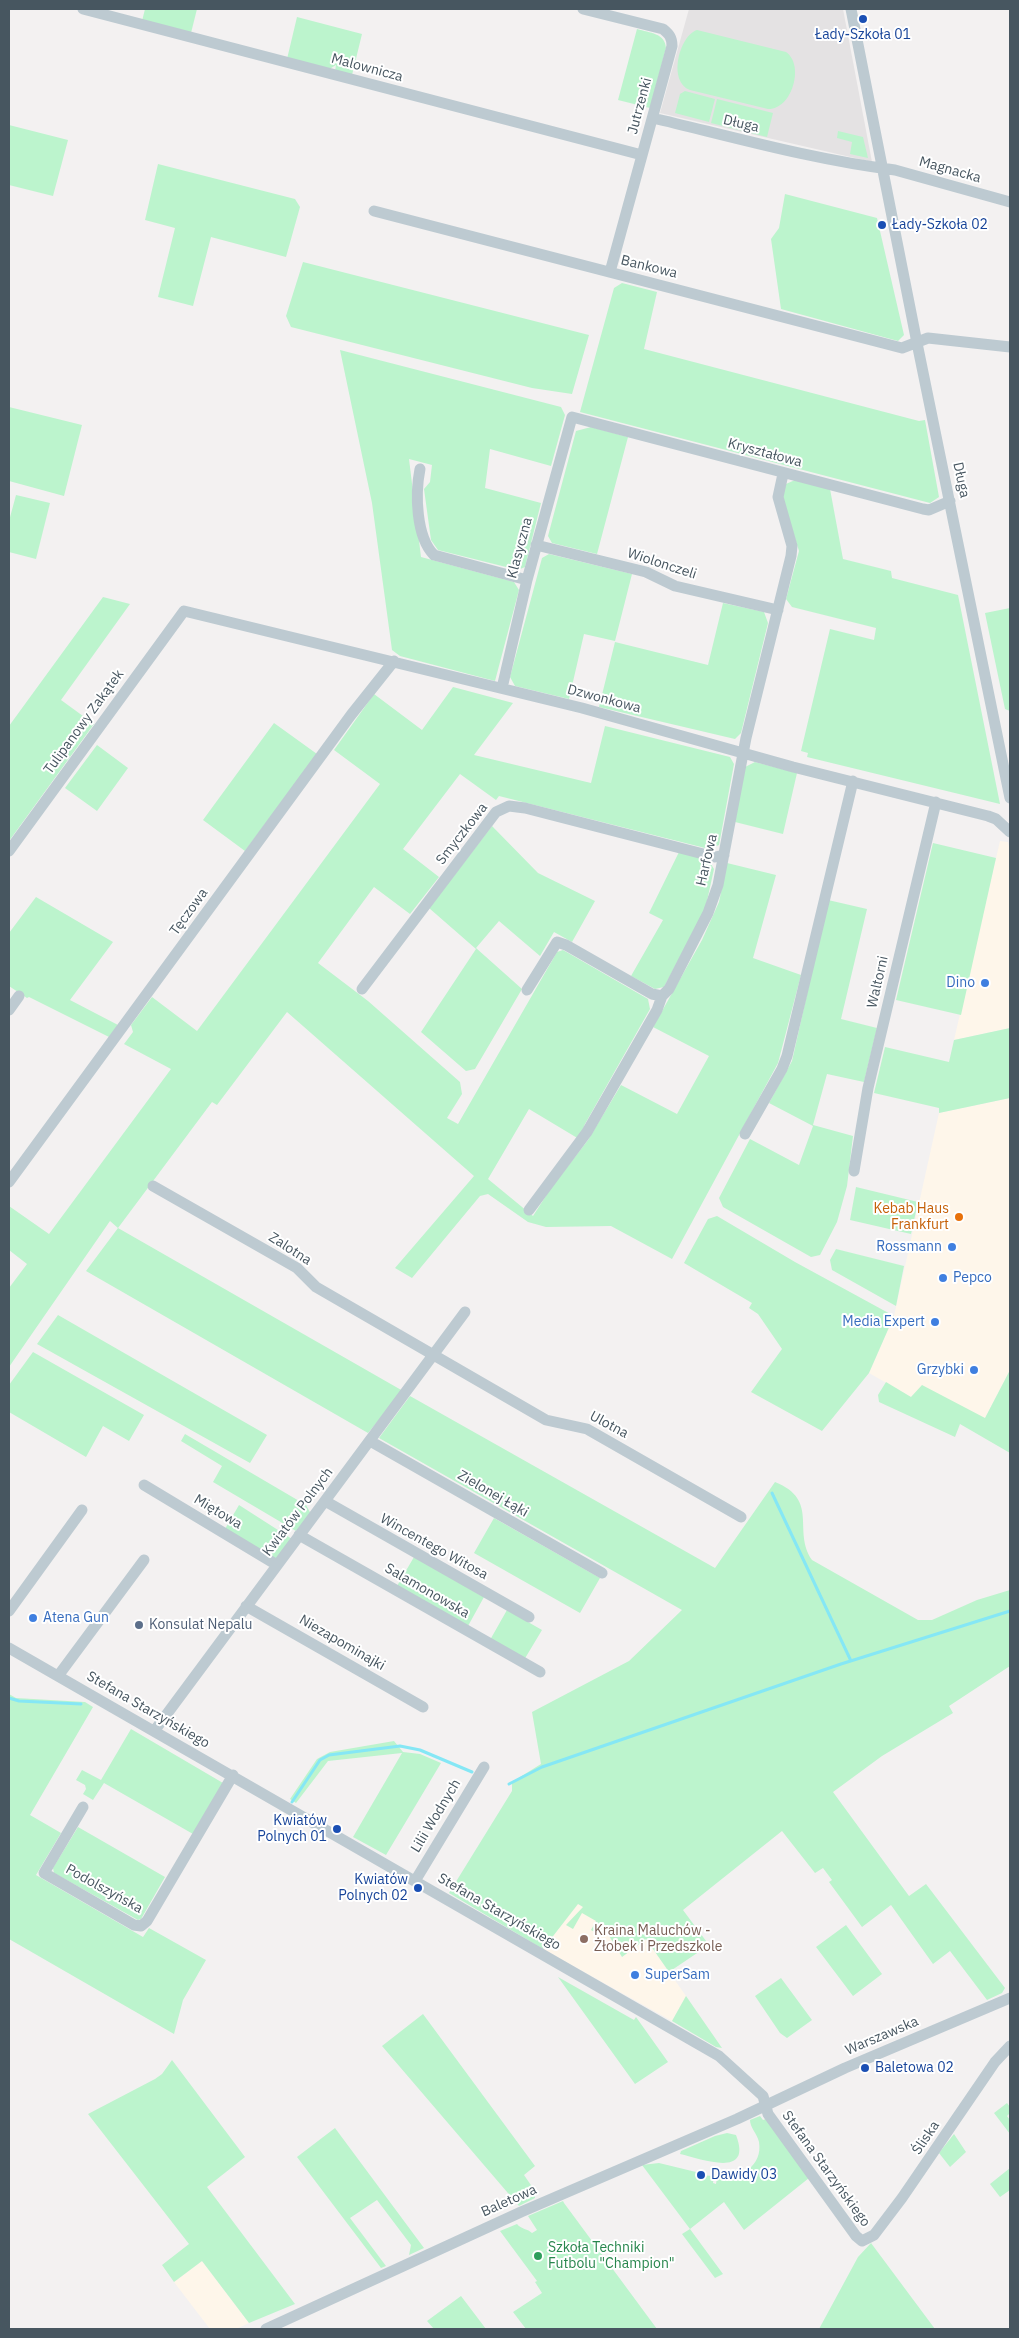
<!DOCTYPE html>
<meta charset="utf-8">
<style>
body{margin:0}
#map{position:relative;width:1019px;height:2338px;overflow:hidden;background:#f3f1f1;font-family:"IBM Plex Sans",sans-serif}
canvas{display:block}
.frame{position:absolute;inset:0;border:10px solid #475660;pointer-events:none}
</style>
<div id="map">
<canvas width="1019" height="2338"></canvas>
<div class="frame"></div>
</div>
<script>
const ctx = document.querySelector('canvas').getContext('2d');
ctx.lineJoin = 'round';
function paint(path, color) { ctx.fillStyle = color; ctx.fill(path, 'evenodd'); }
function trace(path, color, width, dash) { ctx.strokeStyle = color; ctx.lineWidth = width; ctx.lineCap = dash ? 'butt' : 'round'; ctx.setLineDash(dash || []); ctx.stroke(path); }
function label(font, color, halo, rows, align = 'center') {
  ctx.font = font + ' "IBM Plex Sans",sans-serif'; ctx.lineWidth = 4; ctx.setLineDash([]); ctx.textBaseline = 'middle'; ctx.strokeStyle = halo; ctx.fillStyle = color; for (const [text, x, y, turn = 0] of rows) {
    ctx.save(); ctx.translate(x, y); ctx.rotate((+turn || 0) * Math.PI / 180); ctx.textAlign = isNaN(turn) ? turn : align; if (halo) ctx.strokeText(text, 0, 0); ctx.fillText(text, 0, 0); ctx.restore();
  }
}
const commercial = new Path2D(`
 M1000,841L1008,842L1010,851V1028L954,1040Z
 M1010,1098V1370L985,1418L913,1395L911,1397L869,1373L894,1316L939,1113Z
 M578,1903L599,1915L622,1957L646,1939L686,1996L672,2021L543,1949Z
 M202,2261L249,2323L236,2329H210L174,2282Z`);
const education = new Path2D(`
 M689,9H843L872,162L660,113Z`);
const green = new Path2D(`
 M145,9H197L191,33L142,21Z
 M297,17L362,34L352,75L335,71L336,65L328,70L287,59Z
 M637,29C650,33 665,33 666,48L650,108L618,100Z
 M697,30L786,52C805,65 792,110 768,109L690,90C667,81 680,35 697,30Z
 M685,91L715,99L709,122L675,113L680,94Z
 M717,99L773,113L767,137L711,123Z
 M9,125L68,140L53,196L9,185Z
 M838,131L863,137L868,158L850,154L852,142L837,138Z
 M158,164L295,199L300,207L286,257L211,237L193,306L158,297L175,228L145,220Z
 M785,194L877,218L904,335L898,341L781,309L771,239L779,228Z
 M303,262L589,335L572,394L532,388L291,327L286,316Z
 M622,283L657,292L644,349L919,421L925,420L939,497L930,503L580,412L614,288Z
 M340,350L561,407L565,415L551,466L490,449L485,488L541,503L525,567L518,570L438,550L431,540L424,489L430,482L432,465L409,459L421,557L514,582L519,590L495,681L400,656L392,650L372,503Z
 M9,407L82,425L64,496L9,481Z
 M591,427L628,437L597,554L552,543L548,536L576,431Z
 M795,480L830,489L843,559L891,571L892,578L958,595L1000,804L807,757L808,753L801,751L830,629L874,640L876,628L792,607L786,599L799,551L782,497L786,484Z
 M16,495L50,503L36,559L9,552V521Z
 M549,554L632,574L615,641L584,634L569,699L515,686L510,677L542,558Z
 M103,597L130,604L61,700L94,724L9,841V726Z
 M723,603L764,612L768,623L741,733L735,739L599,707L615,642L708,665Z
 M1010,608V711L1005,709L985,613Z
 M453,687L513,703L474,755L591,783L605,726L730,757L734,764L719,845L709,849L499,796L496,800L460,774L403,849L439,877L410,914L374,887L318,963L368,1001L460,1082L462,1094L447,1118L458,1124L557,952L563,950L648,999L650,1009L585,1124L579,1139L529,1109L488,1179L533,1216L551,1188L588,1140L621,1085L677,1114L709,1056L653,1027L702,940L719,902L727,863L776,875L753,958L801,975L778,1063L672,1259L611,1226L546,1227L528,1222L488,1194L480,1196L412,1278L395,1268L474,1176L287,1012L217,1105L212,1102L118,1228L403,1391L368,1433L86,1271L118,1228L110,1221L9,1367V1288L27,1264L9,1250V1206L49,1234L171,1069L124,1044L133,1032L131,1025L152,997L197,1031L380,784L334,750L374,694L422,730Z
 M274,723L317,754L245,851L203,820Z
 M97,745L128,768L97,811L65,788Z
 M755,762L797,773L783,834L735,822L745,767Z
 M492,826L538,873L595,901L572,942L554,932L540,956L499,921L476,948L522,989L475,1069L466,1071L421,1032L476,949L429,908Z
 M933,843L996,858L961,1015L896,1000Z
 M679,852L708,859L714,869L705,910L664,987L655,989L631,976L663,920L649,913Z
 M36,897L113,942L70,1000L118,1025L109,1037L29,997L27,998L9,986V933Z
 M828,900L867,909L841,1019L877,1028L864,1082L827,1074L813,1125L853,1136L847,1186L837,1222L820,1255L811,1257L723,1207L719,1198L750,1139L799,1165L813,1126L769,1103L792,1061Z
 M1010,1028V1098L939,1113V1108L874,1093L885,1047L949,1062L954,1040Z
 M856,1187L918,1202L911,1234L850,1220Z
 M717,1216L795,1262L894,1316L869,1373L822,1431L751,1392L782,1349L758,1314L749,1308L752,1303L684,1263L708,1219Z
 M836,1249L904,1266L896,1306L832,1270L830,1260Z
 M58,1315L267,1435L250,1463L37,1344Z
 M33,1352L144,1415L129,1441L103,1426L86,1457L9,1412V1385Z
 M1010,1370V1453L960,1424L955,1437L879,1402L878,1395L886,1382L911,1397L922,1385L985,1418Z
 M410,1396L715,1568L775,1482C820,1500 792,1531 812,1560L918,1620H932L977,1600L1010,1590V1666L949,1706L953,1713L882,1756L833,1792L909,1896L926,1884L1005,1988L1002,1993L987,2000L950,1951L933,1964L891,1905L862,1927L829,1882L832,1880L823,1868L815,1873L782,1831L683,1910L709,1945L669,1972L646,1939L622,1957L603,1926L598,1934L591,1930L596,1921L582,1913L573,1929L566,1925L583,1907L578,1904L543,1949L449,1893L512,1791V1782L541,1764L532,1712L629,1661L682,1610L379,1438Z
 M185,1434L306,1505L311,1514L296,1531L213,1482L222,1466L181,1441Z
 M239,1505L292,1539L276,1561L225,1529Z
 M494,1518L600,1578L580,1613L474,1553Z
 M414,1557L484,1597L468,1626L397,1586Z
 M507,1610L542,1630L524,1660L490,1640Z
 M9,1694L16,1698L85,1702L93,1707L30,1815L61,1833L36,1875L143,1937L149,1928L206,1960L183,2000L174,2034L9,1939Z
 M131,1729L223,1783L193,1834L104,1783L93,1800L83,1794L86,1789L85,1785L76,1780L82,1770L101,1780Z
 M394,1741L403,1752L420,1754L441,1763L386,1855L353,1837L402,1753L328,1761L296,1803L290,1799L317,1759L330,1752Z
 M78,1827L165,1877L141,1919L138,1920L54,1873L53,1868Z
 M846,1925L882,1974L853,1996L816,1947Z
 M558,1977L634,2020L636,2017L668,2062L635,2084Z
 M781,1978L812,2020L787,2038L780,2033L755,1996Z
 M686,1996L722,2048L716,2047L672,2021Z
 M423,2014L535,2166L524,2175L535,2191V2198L519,2206L382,2046Z
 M172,2060L245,2157L207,2187L295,2304L249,2323L202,2261L174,2282L162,2265L189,2244L88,2114L155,2079L162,2074Z
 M1007,2103L1010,2107V2113L1007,2116L1010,2120V2134L994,2113Z
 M760,2116L763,2120L766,2119L809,2178L744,2230L724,2202L690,2229L723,2274L715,2278L682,2234L690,2229L642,2165L659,2163L696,2172V2175L714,2176L713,2183L716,2184L717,2178C739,2179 763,2167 759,2142C757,2133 750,2128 750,2120Z
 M335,2128L424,2248L409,2255L411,2245L377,2200L350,2218L386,2266L381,2268L297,2157Z
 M727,2133L736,2135C753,2179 702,2159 680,2154L681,2151L715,2136Z
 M954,2134L966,2152L950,2167L939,2153Z
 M1010,2168V2190L1000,2197L990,2184Z
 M563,2201L564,2203L657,2329H526L513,2312L542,2293L535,2282L537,2281L500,2231L517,2224C521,2229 528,2229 532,2233L537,2230L528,2216Z
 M871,2243L935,2329H819L858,2257Z
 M461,2296L486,2329H434L427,2321Z`);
const stream = new Path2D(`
 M772,1493L851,1661
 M9,1698L19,1701L81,1704
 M509,1784L542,1767L841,1664L1010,1611
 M292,1802L320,1760L329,1755L400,1746L420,1750L472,1772`);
const minor = new Path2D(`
 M83,9L642,155
 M583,9L663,29C669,34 672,37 672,46L610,272
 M851,9L917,343L1010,798
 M653,118C733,137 814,160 895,170L1010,202
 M374,211L902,348L928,338L1010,347
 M420,469C415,494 416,537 434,555L527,580
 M536,545L646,572L675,586L778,610
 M502,688L527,580L572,417L923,509L929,510L950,501
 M9,851L184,611L582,708L793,767L988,816L996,819L1010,832
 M362,989L496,812L509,806L525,808L715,857L724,855
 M527,990L557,942L566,945L652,994L662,996
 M9,1010L19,996
 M745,1134L782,1069L787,1056L853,781
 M854,1171L868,1088L936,802
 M9,1182L351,715L394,661
 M153,1186L297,1268L316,1287L546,1420L587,1429L741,1517
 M529,1210L587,1132L657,1010L662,996L669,989L708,913L718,885L746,738L791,556L792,546L778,497L783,474
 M370,1441L602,1573
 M144,1485L277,1565
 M325,1501L529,1617
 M299,1535L540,1672
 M246,1606L423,1707
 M9,1611L82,1510
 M9,1648L719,2056L763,2096L768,2114L856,2236L862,2241L874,2235L902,2198L995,2062L1010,2046
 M58,1676L144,1560
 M155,1730L465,1312
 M83,1807L44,1873L134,1925L141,1926L147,1921L233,1775
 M415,1881L484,1767
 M266,2329L521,2212L737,2119L845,2068L1010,1998`);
const markers = [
 [863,19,5,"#1a4fb4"],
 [882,225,5,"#1a4fb4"],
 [985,983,5,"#3f7fe0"],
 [959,1217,5,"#e8710a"],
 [952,1247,5,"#3f7fe0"],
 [943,1278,5,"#3f7fe0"],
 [935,1322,5,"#3f7fe0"],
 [974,1370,5,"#3f7fe0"],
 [33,1618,5,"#3f7fe0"],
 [139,1625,5,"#5c6f8a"],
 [337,1829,5,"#1a4fb4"],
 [418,1888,5,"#1a4fb4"],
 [584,1939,5,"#8d6e63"],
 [635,1975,5,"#3f7fe0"],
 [865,2068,5,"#1a4fb4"],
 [701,2175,5,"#1a4fb4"],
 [538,2256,5,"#2e9e5b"]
];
const transitNames = [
 ["Łady-Szkoła 01",863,35,"center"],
 ["Łady-Szkoła 02",892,225],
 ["Kwiatów",327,1821,"right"],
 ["Polnych 01",327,1837,"right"],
 ["Kwiatów",408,1880,"right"],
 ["Polnych 02",408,1896,"right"],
 ["Baletowa 02",875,2068],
 ["Dawidy 03",711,2175]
];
const streetNames = [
 ["Malownicza",367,68,15],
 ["Jutrzenki",640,106,-75],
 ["Długa",741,124,13],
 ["Magnacka",950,170,16],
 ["Bankowa",649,267,14],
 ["Kryształowa",765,453,15],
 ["Długa",961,480,78],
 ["Klasyczna",520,548,-75],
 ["Wiolonczeli",662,564,18],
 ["Dzwonkowa",604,699,15],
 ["Tulipanowy Zakątek",84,722,-54],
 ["Smyczkowa",462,834,-52],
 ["Harfowa",707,860,-77],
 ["Tęczowa",189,912,-54],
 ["Waltorni",878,982,-77],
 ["Zalotna",290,1249,33],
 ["Ulotna",609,1425,28],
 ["Zielonej Łąki",493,1494,30],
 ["Miętowa",218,1512,31],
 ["Kwiatów Polnych",298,1512,-53],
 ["Wincentego Witosa",434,1547,29],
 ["Salamonowska",427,1591,30],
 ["Niezapominajki",342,1643,30],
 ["Stefana Starzyńskiego",148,1710,30],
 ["Lilii Wodnych",436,1816,-59],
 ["Podolszyńska",104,1889,29],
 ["Stefana Starzyńskiego",499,1912,30],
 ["Warszawska",882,2036,-23],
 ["Śliska",926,2138,-56],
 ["Stefana Starzyńskiego",826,2169,54],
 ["Baletowa",509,2201,-24]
];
const shopNames = [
 ["Dino",975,983],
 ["Rossmann",942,1247],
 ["Pepco",953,1278,"left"],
 ["Media Expert",925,1322],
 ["Grzybki",964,1370],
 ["Atena Gun",43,1618,"left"],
 ["SuperSam",645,1975,"left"]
];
const foodNames = [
 ["Kebab Haus",949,1209],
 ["Frankfurt",949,1225]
];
const serviceNames = [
 ["Konsulat Nepalu",149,1625]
];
const educationNames = [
 ["Kraina Maluchów -",594,1931],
 ["Żłobek i Przedszkole",594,1947]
];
const leisureNames = [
 ["Szkoła Techniki",548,2248],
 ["Futbolu \"Champion\"",548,2264]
];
paint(commercial, '#fef6ea');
paint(education, '#e4e2e3');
paint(green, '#bcf4cd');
trace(stream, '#85e7f5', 3);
trace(minor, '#bdcad1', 11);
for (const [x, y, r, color] of markers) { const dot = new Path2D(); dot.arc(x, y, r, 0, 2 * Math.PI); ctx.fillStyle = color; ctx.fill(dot); trace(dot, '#fff', 2); }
label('14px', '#164399', '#fff', transitNames, 'left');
label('14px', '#475660', '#fff', streetNames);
label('14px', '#366cbe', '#fff', shopNames, 'right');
label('14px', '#c56008', '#fff', foodNames, 'right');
label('14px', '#4e5e75', '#fff', serviceNames, 'left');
label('14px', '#785e54', '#fff', educationNames, 'left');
label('14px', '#27864d', '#fff', leisureNames, 'left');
</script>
